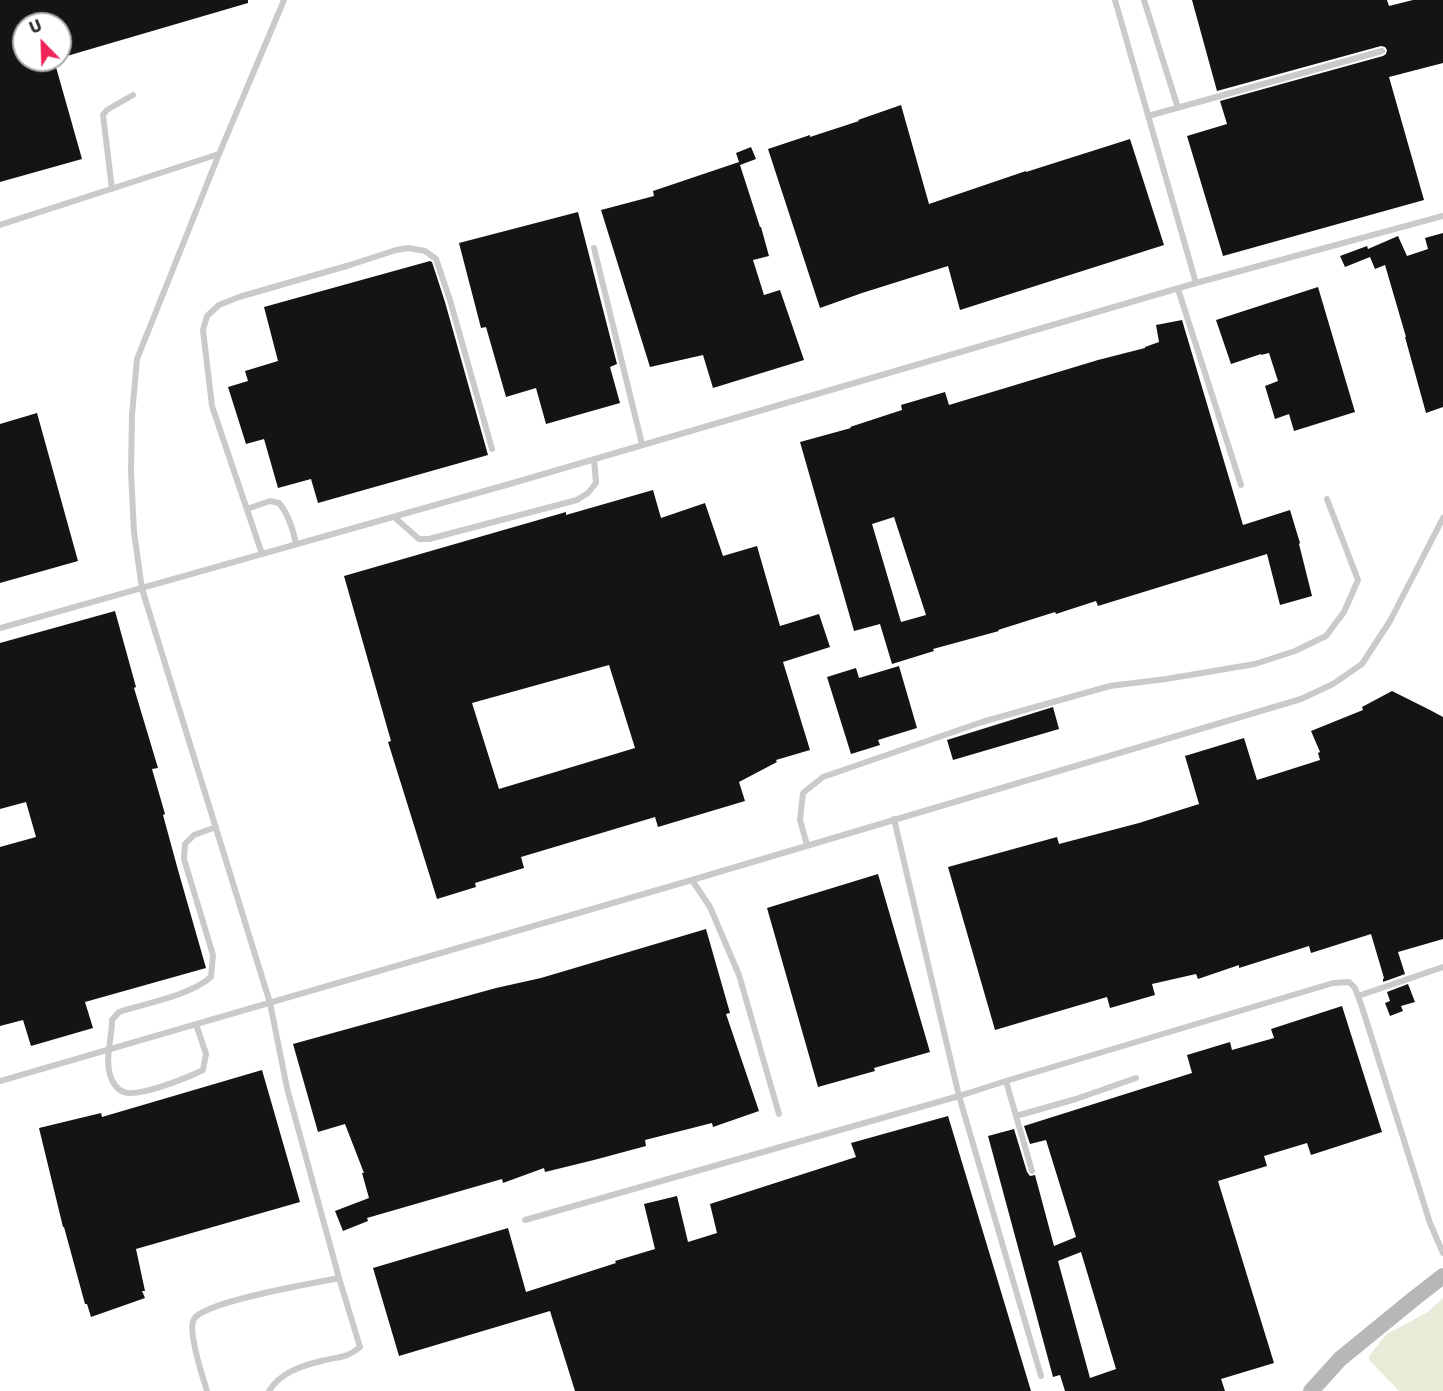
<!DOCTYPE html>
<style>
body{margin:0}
#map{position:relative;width:1443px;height:1391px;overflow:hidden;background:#fff;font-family:Rubik,sans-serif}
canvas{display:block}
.north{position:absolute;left:12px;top:12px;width:60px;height:60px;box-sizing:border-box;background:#fff;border:2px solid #ababab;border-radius:50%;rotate:337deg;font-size:16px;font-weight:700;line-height:24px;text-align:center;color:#2d2d2d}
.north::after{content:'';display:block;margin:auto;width:21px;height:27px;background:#f02359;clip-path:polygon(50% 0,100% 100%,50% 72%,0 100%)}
</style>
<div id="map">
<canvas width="1443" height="1391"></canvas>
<div class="north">U</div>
</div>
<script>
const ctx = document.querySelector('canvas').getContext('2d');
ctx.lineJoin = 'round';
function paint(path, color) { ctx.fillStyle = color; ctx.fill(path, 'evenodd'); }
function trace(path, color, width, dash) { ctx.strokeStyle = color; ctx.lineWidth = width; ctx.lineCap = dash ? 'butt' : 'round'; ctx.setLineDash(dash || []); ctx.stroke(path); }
const green = new Path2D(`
 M1443,1298V1391H1399L1369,1360V1356L1387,1334L1428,1312Z`);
const building = new Path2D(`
 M0,0H248V3L60,58V24H24V60H54L82,159L0,182Z
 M1192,0H1387L1389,6L1413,0H1443V63L1389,77L1424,200L1223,256L1187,136L1227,124L1220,101L1383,56L1386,54L1387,50L1385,47L1381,46L1217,91Z
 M901,105L929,204L1026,171V172L1130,139L1164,245L960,310L948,266L862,293L820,308L768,149L810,135V137L859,121L858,120Z
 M751,147L756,159L740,165L736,153Z
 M739,162L760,227H761L769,256L753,260L764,295L780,290L804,360L713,388L703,355L650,367L601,210L654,196L653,191Z
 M578,212L617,364L610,367L620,403L546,424L536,388L506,397L486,327L481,328L459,243Z
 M1443,233V407L1426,413L1405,337H1406L1385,265L1375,269L1370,257L1345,267L1340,256L1367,246L1368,249L1398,236L1407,256L1428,249L1425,238Z
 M430,261L432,262L445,302L488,455L318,503L311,479L278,488L264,439L246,444L228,387L248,381L245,371L278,361L264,307Z
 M1318,287L1355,412L1294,431L1289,414L1275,419L1265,386L1278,381L1269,353L1261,355V354L1231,364L1216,320Z
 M1182,320L1243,525L1290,510L1300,543L1299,544L1312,596L1280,605L1267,554L1098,606L1096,601L1056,614L1055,612L998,630L999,631L933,649L934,651L892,664L880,624L854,631L800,442L851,428L850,427L902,410L901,405L945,392L949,405L1098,360L1145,348V347L1159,342L1156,325ZM894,517L926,615L901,622L872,524Z
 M37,413L78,561L0,583V424Z
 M653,490L661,518L705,503L723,556L757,546L780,626L819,614L830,647L783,662L810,750L776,760L777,762L739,782L745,801L658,827L655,817L521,857L524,868L475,883L476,887L437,899L388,742L391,741L344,576L566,512V515ZM609,665L635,748L499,789L472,703Z
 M115,611L136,687L134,688L158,768L152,769L165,814L163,815L178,870L206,968L85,1002L93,1028L31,1046L23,1020L0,1026V847L36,837L26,802L0,809V643Z
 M899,666L917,728L878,740L880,745L851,754L827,677L856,668L859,678Z
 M1392,691L1430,710L1443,717V939L1398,952L1405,974L1383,982V979L1384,978L1371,934L1311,953L1309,946L1239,968V965L1198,979L1196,974L1152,984L1155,995L1110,1008L1107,997L995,1030L948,867L1057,837L1059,844L1139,823L1199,804L1185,756L1244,738L1257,780L1320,760L1318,753L1320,752L1311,731L1363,710L1362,707Z
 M1053,707L1059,729L953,760L947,740Z
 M878,874L930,1052L874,1068L875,1071L818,1087L767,908Z
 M706,929L730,1013L726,1014L759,1111L713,1127L712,1123L645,1140L646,1146L594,1160L545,1172L544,1168L503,1183L502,1179L367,1218L368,1221L343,1231L335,1211L369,1198L362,1173H364L345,1124L318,1132L293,1044L496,988L541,978Z
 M1408,984L1415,1002L1401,1006L1403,1011L1390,1016L1385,1003L1390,1001L1387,992Z
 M1342,1006L1382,1132L1311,1155L1307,1143L1264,1156L1267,1166L1218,1181L1274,1363L1221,1379L1225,1391H1065L1060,1375L1053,1377L988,1136L1014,1129L1027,1172L1030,1176L1035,1175L1054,1246L1076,1237L1046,1140L1030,1144L1024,1126L1192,1073L1187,1055L1230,1042L1232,1050L1274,1038L1271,1029ZM1081,1252L1116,1369L1090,1378L1058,1261Z
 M262,1070L300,1202L136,1249L145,1291H142L145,1298L91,1317L87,1304H85L64,1227H63L39,1128L101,1113L102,1117Z
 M948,1116L1031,1391H575L550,1311L399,1356L373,1268L508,1228L526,1292L616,1263L615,1261L655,1249L644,1204L677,1196L688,1242L717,1233L710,1204L856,1157L851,1143Z`);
const service = new Path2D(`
 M1115,0L1196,283
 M1144,0L1178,108
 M1148,116L1382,51
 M112,189L103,115L107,110L133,95
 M0,225L219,154
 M594,248L642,444
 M1178,289L1241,485
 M247,509L270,501L279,503C289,515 293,529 296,544
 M394,517L419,539H429L577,500L588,493L596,483L594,459
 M262,554L212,406L203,330L207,316L219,305L239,297L350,265L396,250L409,248L425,251L436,259L450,300L492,449
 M0,628L513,483L1196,283L1443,216
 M807,845L800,820L803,793L823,777L982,722L1110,686L1166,679L1255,664L1295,651L1326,636L1344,612L1358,580L1327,499
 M692,880L710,907L739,975L779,1114
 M1358,996L1443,967
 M196,1024L206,1054L203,1070C189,1077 138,1098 124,1092C117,1090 112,1082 110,1075C105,1057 112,1038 112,1020L119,1012C147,1003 189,996 211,977L213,955L184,859L185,844L194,835L216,827
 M0,1081L692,880L1301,699L1333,684L1362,664L1390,621L1443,518
 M1006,1081L1016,1116L1076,1099L1136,1078
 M1016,1116L1032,1171
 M525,1220L959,1096L894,819
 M1041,1376L959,1096L1006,1081L1333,983L1349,982L1355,988L1362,1007L1430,1223L1443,1253
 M207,1391C203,1378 187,1330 194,1319C205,1301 315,1283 339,1278L287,1088L270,1003L142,589L134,532L131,472L132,415L137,359L219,154L284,0
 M269,1391C280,1373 301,1366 321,1361C338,1356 344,1360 360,1347L339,1278`);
const secondary = new Path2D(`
 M1311,1391L1340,1359L1416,1297L1443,1276`);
paint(green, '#e7ecd9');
paint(building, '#141414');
trace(service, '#cacaca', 6);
trace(secondary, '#b7b7b7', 16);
</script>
